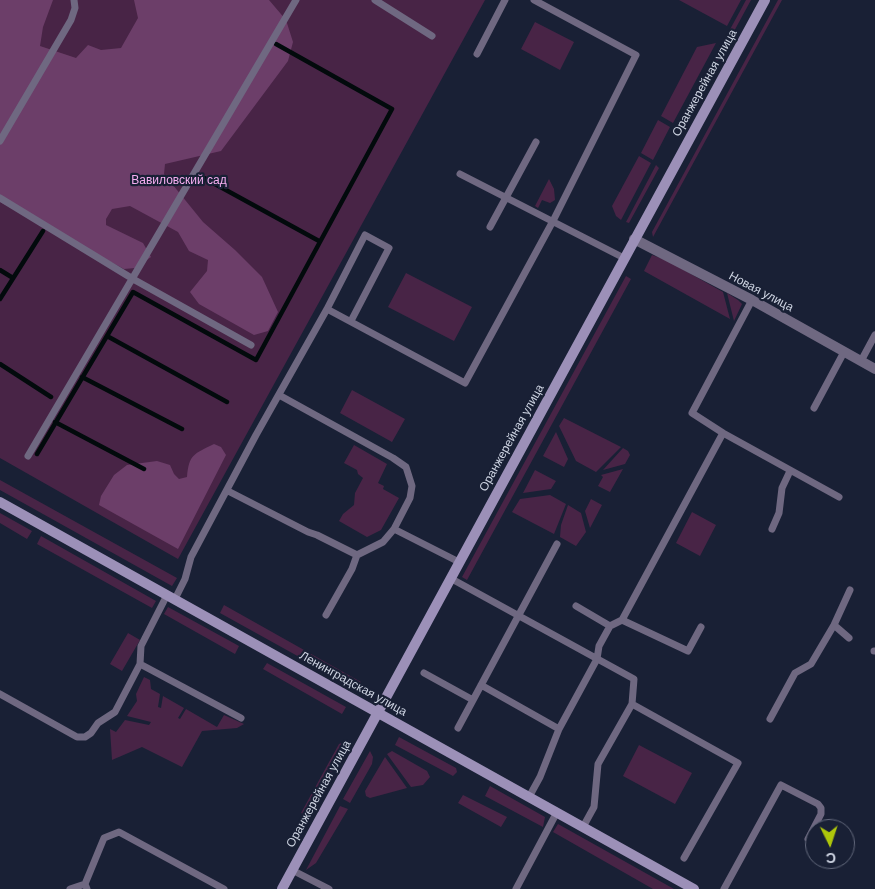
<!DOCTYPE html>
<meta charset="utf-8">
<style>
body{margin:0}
#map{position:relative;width:875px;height:889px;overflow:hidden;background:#192035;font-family:Helvetica,sans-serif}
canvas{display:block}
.north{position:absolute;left:805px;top:819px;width:50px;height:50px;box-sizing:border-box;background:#192035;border:1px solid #62687b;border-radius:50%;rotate:176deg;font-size:14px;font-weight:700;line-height:20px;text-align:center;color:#cfd5e3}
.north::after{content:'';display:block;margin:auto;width:18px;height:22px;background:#aec60b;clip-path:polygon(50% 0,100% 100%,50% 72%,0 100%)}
</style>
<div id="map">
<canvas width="875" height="889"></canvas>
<div class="north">С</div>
</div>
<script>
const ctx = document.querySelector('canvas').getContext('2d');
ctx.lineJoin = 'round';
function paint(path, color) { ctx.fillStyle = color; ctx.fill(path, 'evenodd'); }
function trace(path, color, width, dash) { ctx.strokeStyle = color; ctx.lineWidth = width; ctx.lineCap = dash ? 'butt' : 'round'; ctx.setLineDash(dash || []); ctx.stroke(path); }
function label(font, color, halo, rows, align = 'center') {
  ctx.font = font + ' Helvetica,sans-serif'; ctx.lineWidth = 4.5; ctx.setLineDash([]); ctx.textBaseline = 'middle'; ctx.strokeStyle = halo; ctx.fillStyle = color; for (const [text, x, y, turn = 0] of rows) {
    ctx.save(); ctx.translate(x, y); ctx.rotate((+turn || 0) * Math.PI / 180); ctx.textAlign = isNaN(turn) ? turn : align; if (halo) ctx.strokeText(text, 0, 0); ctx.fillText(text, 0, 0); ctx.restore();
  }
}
const green = new Path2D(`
 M0,0H485L178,559L0,458Z
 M679,0H741L727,26Z
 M746,0H751L681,129L677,127Z
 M778,0H782L653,237L652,232Z
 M535,22L574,42L560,70L521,49Z
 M716,43L673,123L661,116L697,47Z
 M658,120L670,127L653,160L641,153Z
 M639,156L651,163L621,220L616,216L612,206Z
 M656,165L659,168L629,223L626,222Z
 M549,179L554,189L555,200L550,203L542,200L538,208L535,206Z
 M652,255L666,260L723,292L730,319L644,271Z
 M406,273L472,307L454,341L388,307Z
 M626,276L631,279L467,580L462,577Z
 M727,293L738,300L742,304L734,321Z
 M352,390L405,419L392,442L340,413Z
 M564,418L621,447L596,472L576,461L559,426Z
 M556,432L568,459L564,467L543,456Z
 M354,445L387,464L378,483L384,486L383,489L399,498L381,530L367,537L339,521L343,514L354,505L355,493L363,478L358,474L357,470L344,463Z
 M623,448L628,451L630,455L625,464L603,470Z
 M623,469L610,492L598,486L603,477L601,475Z
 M535,470L556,481L551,489L523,493Z
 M0,480L177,578L172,586L0,490Z
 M550,495L566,504L554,534L512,512L520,499Z
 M591,499L602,505L590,528L585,511Z
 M568,505L581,513L586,532L576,546L560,537L561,525Z
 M692,512L716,525L700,556L676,543Z
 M0,513L32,531L27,539L0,523Z
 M41,536L156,601L152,608L37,544Z
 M224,605L361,682L357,689L220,613Z
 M168,607L239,646L235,654L164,614Z
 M128,633L140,640L122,671L110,664Z
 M267,663L346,707L342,714L263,669Z
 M144,677L150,680L151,689L160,694L158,707L161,708L163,696L184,708L178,718L180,719L186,709L217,727L224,715L244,724L237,728L202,731L182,767L142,747L112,760L110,729L116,732L125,720L149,725L151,722L127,716L137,701L136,694Z
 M399,737L456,768L457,772L453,776L395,745Z
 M349,740L307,816L301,813L339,744Z
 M639,745L692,773L675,804L623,776Z
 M370,751L373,757L372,764L350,803L343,799Z
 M392,751L427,771L430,777L423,785L411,787L387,754Z
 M385,757L407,788L370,798L366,796L365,791Z
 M490,786L545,817L543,827L485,796Z
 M463,795L507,817L501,827L458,803Z
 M340,806L348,809L316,863L306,870Z
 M558,824L674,889H653L553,832Z`);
const forest = new Path2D(`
 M0,0H53L43,27L40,46L76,58L88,45L101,50L121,48L138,18L134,0H269L286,20L293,42L288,61L221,151L165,164L164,174L203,222L235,250L262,277L278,312L268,331L254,335L199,304L190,292L207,271L208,260L189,251L178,232L130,206L112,209L106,219V225L143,243L151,257L135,268L124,269L0,202Z
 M214,444L221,447L226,455L178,549L99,505L101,496L114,475L127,465L157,461L170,465L174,474L179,479L187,477C189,454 194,454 214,444Z`);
const stream = new Path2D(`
 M204,178L319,241
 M0,270L13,278
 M0,299L43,231
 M107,336L227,402
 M0,364L51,397
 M82,377L182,429
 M55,422L144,469
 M37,454L133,292L256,360L392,109L276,44`);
const lane = new Path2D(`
 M375,0L432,36
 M477,54L505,0
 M0,141L71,20L75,8L74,0
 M460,174L624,258
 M0,198L133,279L251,345
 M490,227L536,142
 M327,309L465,383L553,221L636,55L534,0
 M861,361L875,335
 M279,395L393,458L406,467L412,486L410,498L394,529
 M814,408L844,352
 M723,433L839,497
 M28,456L296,0
 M228,491L308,532L317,535L357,555L383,542L394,529L459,562
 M772,529L779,513L782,488L790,471
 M450,578L634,679L632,704L598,764L594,807L583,827
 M175,599L185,579L191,557L256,435L327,309L365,235L389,248L351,321
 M576,606L610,626
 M326,615L352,569L357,555
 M622,620L688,651L701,627
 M834,625L849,638
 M874,651H875
 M140,664L241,718
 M424,673L473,700
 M481,685L559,729
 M0,694L77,737H85L91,733L98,723L115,712L140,664L141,646L167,595
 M632,704L738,763L684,858
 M770,719L795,673L811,664L834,625L850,590
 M458,728L557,544
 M529,797L540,777L559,729L597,659L599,646L610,626L622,620L723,433L692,413L752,300
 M292,870L329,889
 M70,889L85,884
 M87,889L85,884L104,838L119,832L224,889
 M516,889L557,812
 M724,889L781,785L818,804L821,808V814L808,839`);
const street = new Path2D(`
 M634,239L752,300L875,369`);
const secondary = new Path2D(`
 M0,502L694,889
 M282,889L765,0`);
const streetNames = [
 ["Оранжерейная улица",705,83,-61],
 ["Новая улица",761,292,28],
 ["Оранжерейная улица",512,438,-61],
 ["Ленинградская улица",353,684,29],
 ["Оранжерейная улица",319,794,-61]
];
const parkNames = [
 ["Вавиловский сад",179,181]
];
paint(green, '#482446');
paint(forest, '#6c3e69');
trace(stream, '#020a0c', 4.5);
trace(lane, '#6f6881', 7);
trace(street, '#6f6881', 10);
trace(secondary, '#9c90b8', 10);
label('12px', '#cfd5e3', '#192035', streetNames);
label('12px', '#f6aef1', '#192035', parkNames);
</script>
